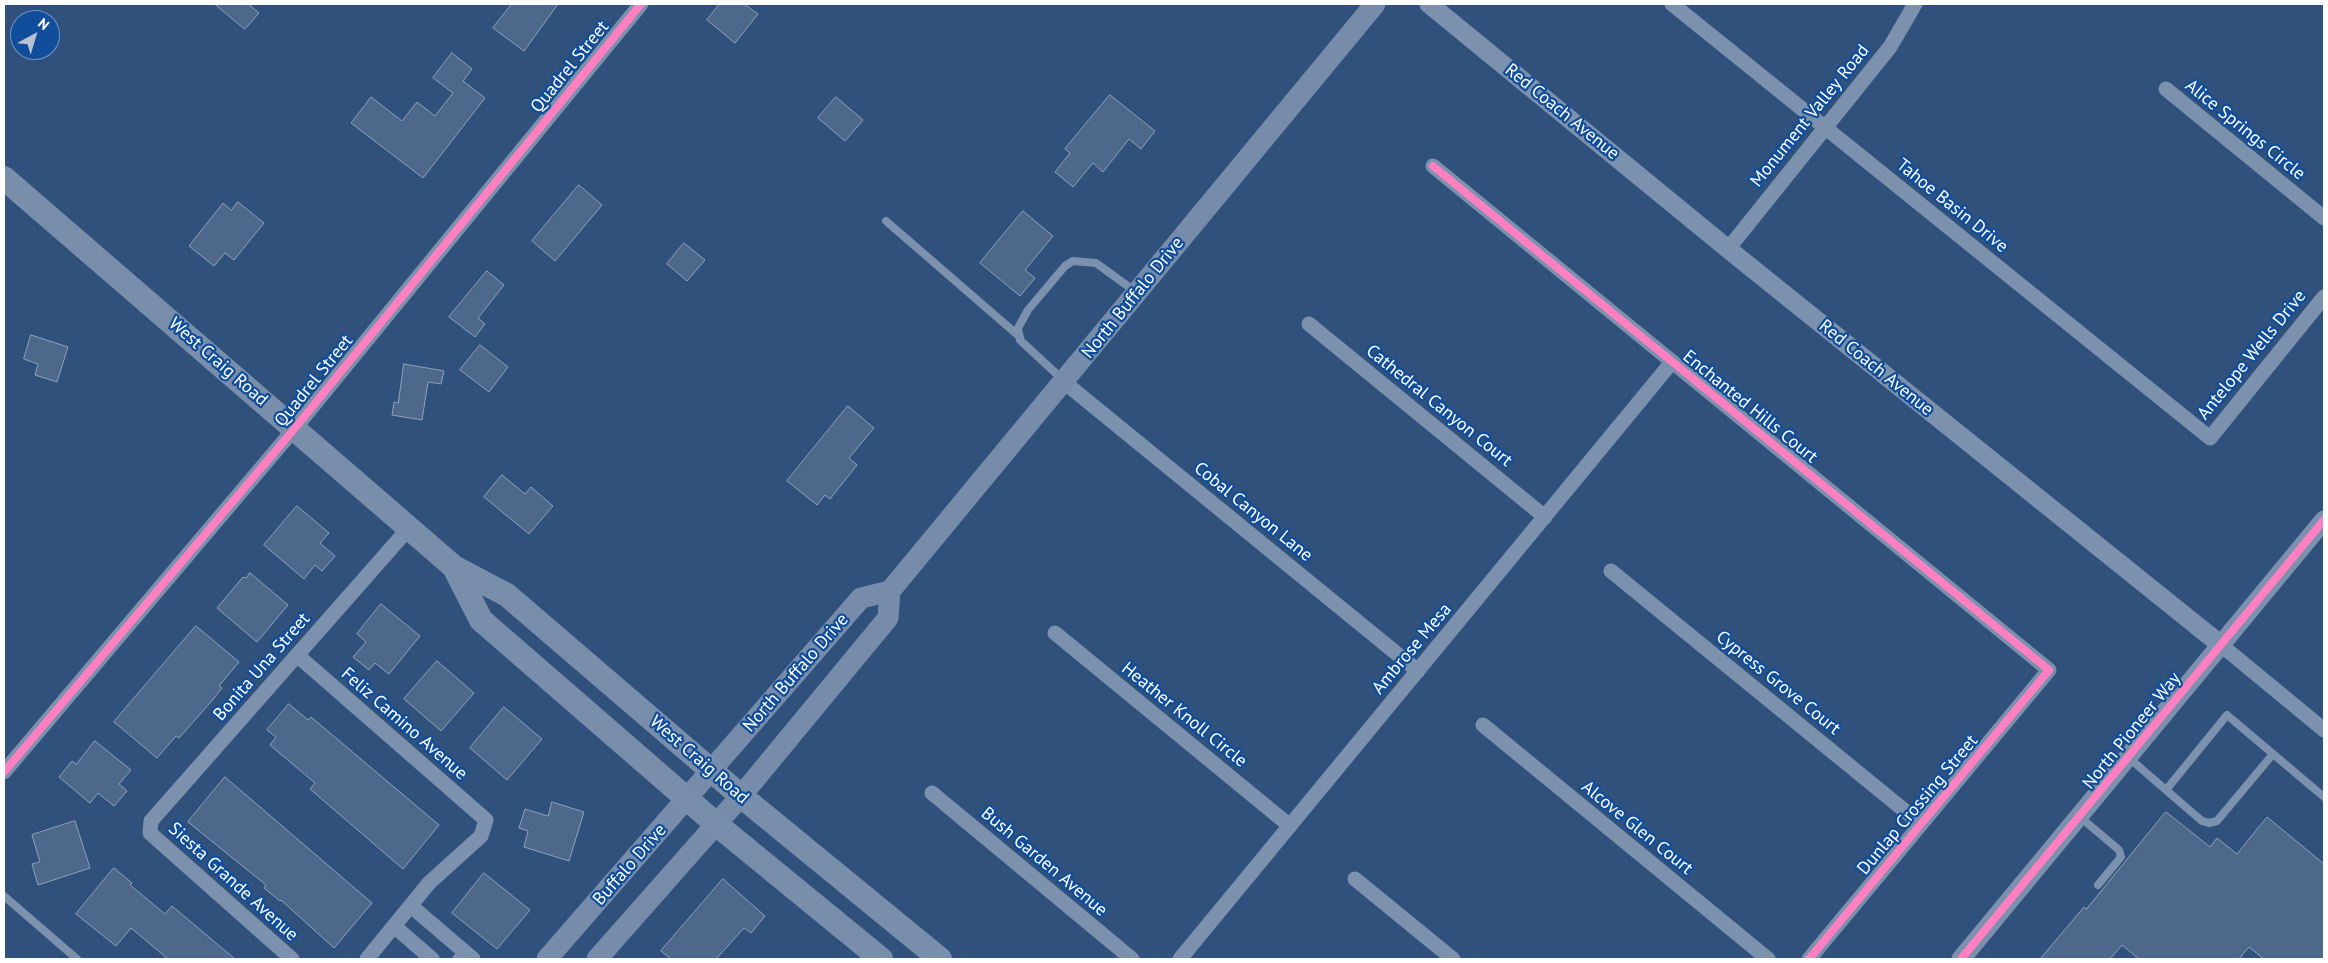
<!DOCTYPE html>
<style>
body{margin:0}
#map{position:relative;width:2328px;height:963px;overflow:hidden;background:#30517c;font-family:"PT Sans",sans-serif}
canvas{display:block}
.frame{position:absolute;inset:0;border:5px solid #fff;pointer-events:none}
.north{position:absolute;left:10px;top:10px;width:50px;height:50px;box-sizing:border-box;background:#104d9b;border:1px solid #7094c3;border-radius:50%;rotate:39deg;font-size:14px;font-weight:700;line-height:20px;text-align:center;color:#fff}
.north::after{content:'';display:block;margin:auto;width:18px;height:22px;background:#b7c2d1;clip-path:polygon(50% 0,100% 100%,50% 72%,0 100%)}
</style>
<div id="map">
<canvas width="2328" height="963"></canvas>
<div class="frame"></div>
<div class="north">N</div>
</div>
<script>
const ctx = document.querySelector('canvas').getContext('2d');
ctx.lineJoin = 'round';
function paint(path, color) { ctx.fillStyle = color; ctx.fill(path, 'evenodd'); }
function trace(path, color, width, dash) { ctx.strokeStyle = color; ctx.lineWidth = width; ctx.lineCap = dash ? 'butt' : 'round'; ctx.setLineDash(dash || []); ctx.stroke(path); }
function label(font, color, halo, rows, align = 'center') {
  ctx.font = font + ' "PT Sans",sans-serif'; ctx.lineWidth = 4.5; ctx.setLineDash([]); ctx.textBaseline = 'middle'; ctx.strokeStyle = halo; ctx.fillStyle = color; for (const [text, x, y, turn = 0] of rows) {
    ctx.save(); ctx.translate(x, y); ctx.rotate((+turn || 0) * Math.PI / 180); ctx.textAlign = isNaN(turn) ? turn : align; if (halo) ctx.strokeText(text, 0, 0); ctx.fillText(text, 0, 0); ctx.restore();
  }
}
const building = new Path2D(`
 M215,4H248L259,13L245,29Z
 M512,4H558L524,51L493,28Z
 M720,4H744L758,14L735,43L707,20Z
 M452,53L472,69L463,81L485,98L423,178L351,123L371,97L402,121L417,102L435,116L453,93L433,78Z
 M1110,95L1155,131L1141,149L1129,139L1103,172L1093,163L1073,187L1055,172L1070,153L1065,149Z
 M836,97L863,120L845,141L818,118Z
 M579,185L602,205L555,261L532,241Z
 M238,202L264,223L234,260L225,253L214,266L189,246L223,203L231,210Z
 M1023,211L1053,236L1025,270L1035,278L1020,296L980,263Z
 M684,243L705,260L687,281L667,264Z
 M487,271L504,285L478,318L485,324L475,337L449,317Z
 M31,335L68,347L57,382L35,375L38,364L24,359Z
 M480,345L508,367L489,392L460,370Z
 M404,364L444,371L441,384L428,382L422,420L392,415L394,402L398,403Z
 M848,406L874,428L849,458L857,465L830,499L825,495L817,505L787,481Z
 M502,475L525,494L531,487L553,506L529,534L484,497Z
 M297,506L329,533L320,543L335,556L322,571L315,565L304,579L264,545Z
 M250,573L288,605L257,642L217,608L243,577L246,578Z
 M381,604L420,636L389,674L375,663L369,670L353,657L366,642L357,634Z
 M196,626L239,662L219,686L222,688L210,703L179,738L176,736L157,758L114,722Z
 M437,661L474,693L441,731L404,699Z
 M289,704L308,720L311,717L439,825L403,869L310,789L315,783L270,745L276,737L267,730Z
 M504,707L542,739L507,780L470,748Z
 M95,741L131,770L119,784L127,791L114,806L98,793L90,803L59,777L72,761L76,764Z
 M225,777L372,903L334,948L281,900L280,901L264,888L266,885L188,822Z
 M552,802L584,812L569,861L524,847L528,831L519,828L525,809L548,816Z
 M2166,812L2210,847L2217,838L2237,854L2267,817L2324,864V959H2264L2249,947L2239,959H2139L2122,945L2110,959H2040L2084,907L2086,909Z
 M75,821L90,868L38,885L32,864L40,862L32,835Z
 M114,868L132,883L130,885L165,914L172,906L235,959H168L131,928L116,946L76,914Z
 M484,873L530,910L497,949L452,913Z
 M723,879L765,916L751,933L744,928L716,959H671L661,951Z`);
const service = new Path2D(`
 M886,221L1020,337
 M1063,380L1020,340L1018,328L1028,310L1065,266L1073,261L1096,263L1136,292
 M2129,758L2166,790L2227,715L2324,797
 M2166,790L2202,821L2209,823L2217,821L2273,754
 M2080,817L2119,850L2121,857L2098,885
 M4,896L77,959
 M456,959L463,951`);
const minor = new Path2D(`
 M1672,4L2210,438L2324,297
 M2166,89L2324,218
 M1433,166L2049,670L1809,959
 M1728,249L1890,47L1915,4
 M1309,324L1545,517
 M1064,382L1418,671
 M1611,571L1921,824
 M1055,633L1290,826
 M2221,645L2324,730
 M297,655L486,820L481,836L429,883L367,959
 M1483,725L1768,959
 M4,772L295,428L641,4
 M932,793L1132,959
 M1355,879L1453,959
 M411,906L473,959
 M394,926L432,959
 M292,959L150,833L151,821L409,528
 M1180,959L1672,362`);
const tertiary = new Path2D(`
 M1429,4L1728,249L2221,645
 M1961,959L2324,520`);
const secondary = new Path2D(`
 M547,959L861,598L890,591
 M597,959L741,796L888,618L890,591L1375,4`);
const primary = new Path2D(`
 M4,178L454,567L507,595L741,796L940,959
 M454,567L481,620L716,824L881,959`);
const cycleway = new Path2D(`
 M1433,166L2049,670L1809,959
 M4,772L295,428L641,4
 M1961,959L2324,520`);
const streetNames = [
 ["Quadrel Street",570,67,-51],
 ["Red Coach Avenue",1562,112,39],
 ["Monument Valley Road",1810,116,-51],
 ["Alice Springs Circle",2245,130,39],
 ["Tahoe Basin Drive",1952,206,39],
 ["North Buffalo Drive",1133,298,-51],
 ["Antelope Wells Drive",2252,355,-51],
 ["West Craig Road",218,362,41],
 ["Red Coach Avenue",1876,368,39],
 ["Quadrel Street",314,381,-51],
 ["Cathedral Canyon Court",1439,406,39],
 ["Enchanted Hills Court",1750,407,39],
 ["Cobal Canyon Lane",1253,512,39],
 ["Ambrose Mesa",1412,649,-50],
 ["Bonita Una Street",262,667,-49],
 ["North Buffalo Drive",796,673,-49],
 ["Cypress Grove Court",1778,683,39],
 ["Heather Knoll Circle",1184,715,39],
 ["Feliz Camino Avenue",404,724,41],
 ["North Pioneer Way",2132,731,-51],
 ["West Craig Road",699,760,41],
 ["Dunlap Crossing Street",1918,805,-50],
 ["Alcove Glen Court",1637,828,39],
 ["Bush Garden Avenue",1044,862,40],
 ["Buffalo Drive",630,865,-49],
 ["Siesta Grande Avenue",233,882,42]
];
paint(building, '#4d688a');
trace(building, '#8fa2bb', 1);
trace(service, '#7b91ad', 8);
trace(minor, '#7b91ad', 15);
trace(tertiary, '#7b91ad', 19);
trace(secondary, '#768caa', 21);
trace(primary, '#788eab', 24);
trace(cycleway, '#ff80c0', 8);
label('18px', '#fff', '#104d9b', streetNames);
</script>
